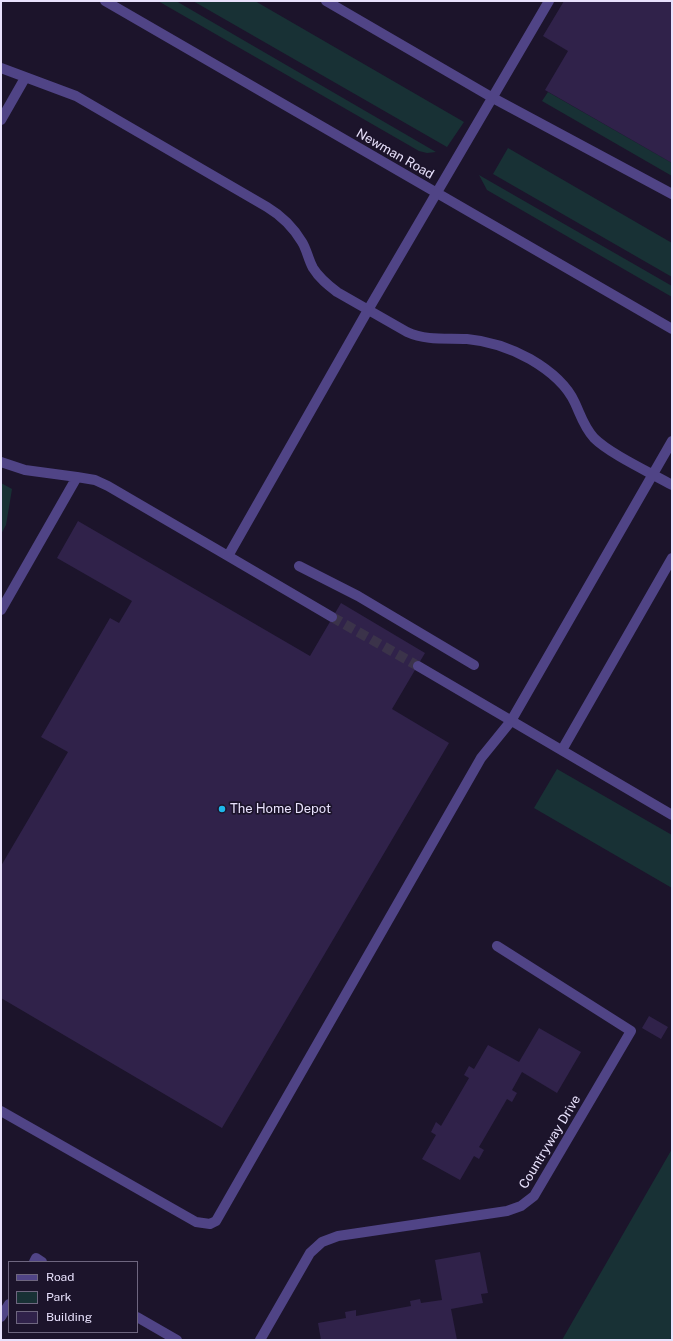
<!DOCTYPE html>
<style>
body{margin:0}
#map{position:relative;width:673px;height:1341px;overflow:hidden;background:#1c142b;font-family:"Public Sans",sans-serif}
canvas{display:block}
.frame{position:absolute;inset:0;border:2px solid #e8e1fc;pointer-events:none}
.legend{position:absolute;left:8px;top:1261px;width:130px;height:72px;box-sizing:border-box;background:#1c142b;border:1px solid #6e667f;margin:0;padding:5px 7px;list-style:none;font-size:12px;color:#e8e1fc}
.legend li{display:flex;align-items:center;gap:8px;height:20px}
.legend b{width:20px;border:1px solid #6e667f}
</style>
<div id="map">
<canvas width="673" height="1341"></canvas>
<div class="frame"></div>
<ul class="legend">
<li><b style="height:5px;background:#504486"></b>Road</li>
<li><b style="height:11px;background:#183135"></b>Park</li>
<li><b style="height:11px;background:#30224a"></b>Building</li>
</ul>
</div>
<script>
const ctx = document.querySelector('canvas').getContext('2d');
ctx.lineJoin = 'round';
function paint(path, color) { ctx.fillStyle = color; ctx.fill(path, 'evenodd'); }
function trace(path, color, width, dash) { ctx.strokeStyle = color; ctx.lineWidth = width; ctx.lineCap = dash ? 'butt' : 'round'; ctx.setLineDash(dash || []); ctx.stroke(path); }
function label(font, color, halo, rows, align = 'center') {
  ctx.font = font + ' "Public Sans",sans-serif'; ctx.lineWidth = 3.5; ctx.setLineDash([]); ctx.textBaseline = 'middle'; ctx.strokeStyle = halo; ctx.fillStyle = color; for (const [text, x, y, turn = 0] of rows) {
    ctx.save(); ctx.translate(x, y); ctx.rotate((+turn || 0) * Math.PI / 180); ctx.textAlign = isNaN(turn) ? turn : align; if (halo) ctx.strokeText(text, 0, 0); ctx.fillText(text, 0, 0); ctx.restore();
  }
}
const green = new Path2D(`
 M158,1H176L436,152L427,153L419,151Z
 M193,1H255L464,122L447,147Z
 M548,92L672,163V176L542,101Z
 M508,148L672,243V277L493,174Z
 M479,175L672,286V297L487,190Z
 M1,483L12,489L6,525L1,534Z
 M557,769L672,835V888L534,808Z
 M672,1149V1338L667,1340H562Z`);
const building = new Path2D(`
 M564,1H672V163L545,90L568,51L543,36Z
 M78,521L310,656L341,603L425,653L392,709L449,743L222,1128L1,998V866L68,752L41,737L110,618L119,623L132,601L57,558Z
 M649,1016L668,1027L661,1039L642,1028Z
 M539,1028L581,1052L557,1093L522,1072L512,1090L517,1093L512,1102L507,1099L479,1147L484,1150L479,1159L474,1156L460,1180L422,1159L436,1135L431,1132L436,1122L441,1126L469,1078L464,1075L469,1066L474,1069L488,1045L519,1062Z
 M480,1252L488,1293L481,1294L483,1303L451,1309L457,1340H321L318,1323L346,1318L345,1312L356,1310V1316L411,1306L410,1301L420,1299L421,1303L442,1300L435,1260Z`);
const minorTunnel = new Path2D(`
 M332,617L418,666`);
const minor = new Path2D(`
 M105,1L672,329
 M326,1L493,98L672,194
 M1,68L76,96L267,207C282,216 293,227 302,242C307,250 308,259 313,268C319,278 328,285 337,292L407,332C427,341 446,338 467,339C490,341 510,348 530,359C549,370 566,383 575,403C581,416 584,427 594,438C610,454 651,473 672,485
 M1,120L25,78
 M1,462L25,470L77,477
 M228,556L332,617
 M299,566L358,596L474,665
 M1,610L77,477L95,480L108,486L228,556L368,310L549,1
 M418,666L672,815
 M562,750L672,558
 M1,1111L196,1222L210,1224L216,1221L481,758L511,721L672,441
 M34,1262L36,1258L42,1262
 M1,1317L9,1304
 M137,1317L177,1340
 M260,1340L310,1253L322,1242L338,1236L507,1211L521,1206L534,1196L631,1031L497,946`);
const markers = [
 [222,809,4,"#1eb7eb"]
];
const streetNames = [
 ["Newman Road",395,154,30],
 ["Countryway Drive",550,1142,-59]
];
const poiNames = [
 ["The Home Depot",230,809]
];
paint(green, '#183135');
paint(building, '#30224a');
trace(minorTunnel, '#3b334a', 10, [10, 5]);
trace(minor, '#504486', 10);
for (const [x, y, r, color] of markers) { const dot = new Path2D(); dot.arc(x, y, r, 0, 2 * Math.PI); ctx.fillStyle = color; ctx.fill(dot); trace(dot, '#1c142b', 1.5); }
label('13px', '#e8e1fc', '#1c142b', streetNames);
label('13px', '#e8e1fc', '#1c142b', poiNames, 'left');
</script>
